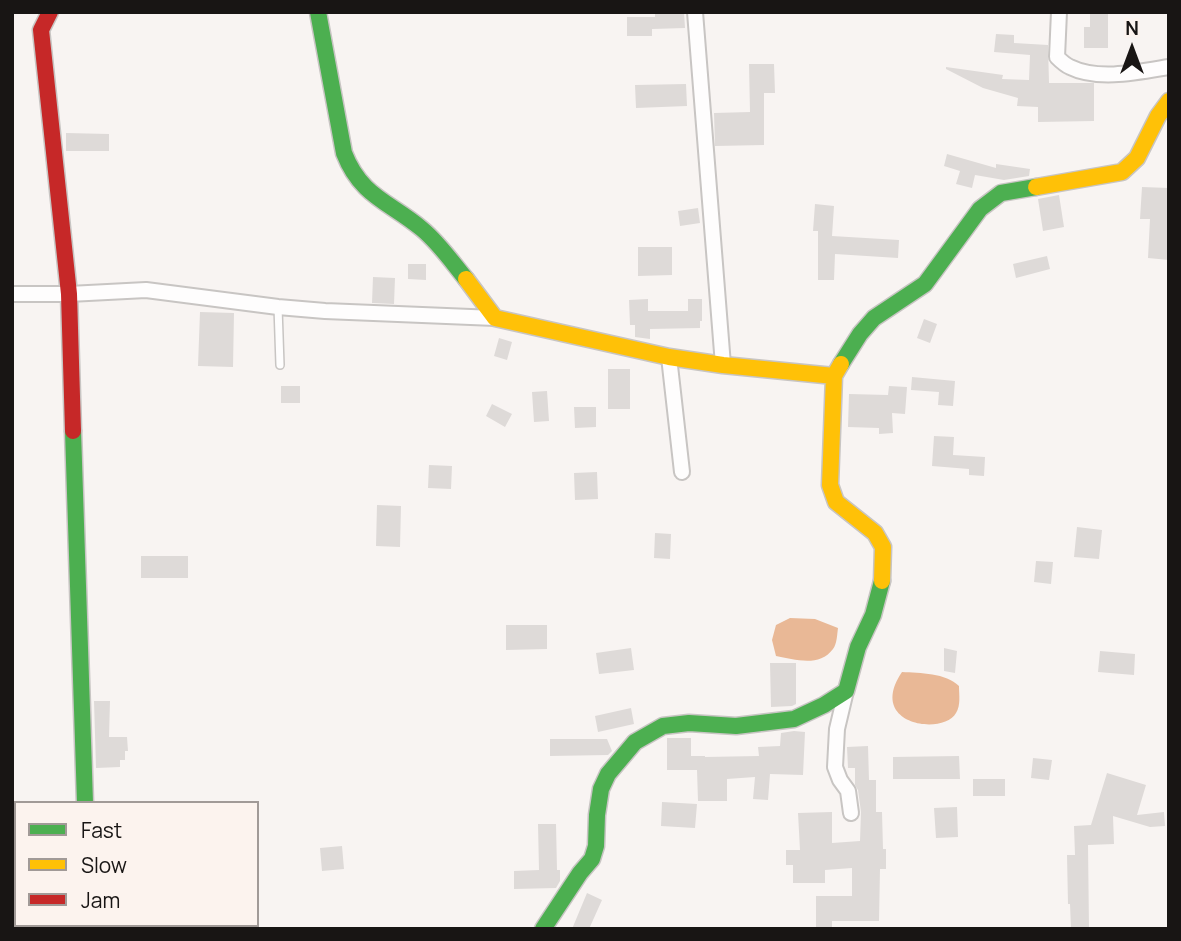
<!DOCTYPE html>
<style>
body{margin:0}
#map{position:relative;width:1181px;height:941px;overflow:hidden;background:#f8f4f2;font-family:Manrope,sans-serif}
canvas{display:block}
.frame{position:absolute;inset:0;border:14px solid #181514;pointer-events:none}
.legend{position:absolute;left:14px;top:801px;width:245px;height:126px;box-sizing:border-box;background:#fcf3ee;border:2px solid #a19a97;margin:0;padding:9px 12px;list-style:none;font-size:21px;color:#181514}
.legend li{display:flex;align-items:center;gap:14px;height:35px}
.legend b{width:35px;border:2px solid #a19a97}
.north{position:absolute;left:1097px;top:14px;width:70px;height:70px;-webkit-text-stroke:5px #fcf3ee;paint-order:stroke;rotate:0deg;font-size:19px;font-weight:700;line-height:28px;text-align:center;color:#181514}
.north::after{content:'';display:block;margin:auto;width:24px;height:32px;background:#181514;clip-path:polygon(50% 0,100% 100%,50% 72%,0 100%)}
</style>
<div id="map">
<canvas width="1181" height="941"></canvas>
<div class="frame"></div>
<ul class="legend">
<li><b style="height:9px;background:#4caf50"></b>Fast</li>
<li><b style="height:9px;background:#ffc107"></b>Slow</li>
<li><b style="height:9px;background:#c62828"></b>Jam</li>
</ul>
<div class="north">N</div>
</div>
<script>
const ctx = document.querySelector('canvas').getContext('2d');
ctx.lineJoin = 'round';
function paint(path, color) { ctx.fillStyle = color; ctx.fill(path, 'evenodd'); }
function trace(path, color, width, dash) { ctx.strokeStyle = color; ctx.lineWidth = width; ctx.lineCap = dash ? 'butt' : 'round'; ctx.setLineDash(dash || []); ctx.stroke(path); }
const water = new Path2D(`
 M790,618L815,619L838,628C837,635 837,644 833,649C819,668 794,659 776,656L772,640L776,625Z
 M902,672C920,673 946,673 959,686C959,695 961,705 956,713C943,736 866,725 902,672Z`);
const building = new Path2D(`
 M655,12H684L685,28L652,29V36H627V17H655Z
 M1090,12H1108V48H1084V27H1090Z
 M996,34L1014,35V43L1048,45L1049,83H1094V121L1038,122V107L1017,106L1018,98L983,88L946,69V67L1003,75L1002,79L1029,80L1030,55L994,52Z
 M749,64H774L775,93H764V145L715,146L714,113L750,112Z
 M686,84L687,106L636,108L635,85Z
 M66,133L109,134V151H66Z
 M947,154L996,168V164L1030,169L1029,176L1004,180L975,175L972,188L956,184L960,171L944,166Z
 M1142,187L1169,188V260L1148,258L1150,219H1140Z
 M1059,195L1064,227L1043,231L1038,199Z
 M815,204L834,206L832,236L899,240L898,258L835,254L834,280H818V231H813Z
 M698,208L700,223L680,226L678,211Z
 M638,247H672V275L638,276Z
 M1047,256L1050,269L1016,278L1013,264Z
 M408,264H426V280L408,279Z
 M373,277L395,278L394,304L372,303Z
 M648,299V311H688V299H702V321H700V328L650,329V339L635,337V325H630L629,300Z
 M200,312L234,313L233,367L198,366Z
 M924,319L937,324L930,343L917,338Z
 M499,338L512,342L507,360L494,356Z
 M608,369H630V409H608Z
 M912,377L955,381L953,406L938,405L939,392L911,390Z
 M281,386H300V403H281Z
 M889,386L907,387L905,414L892,413L893,433L879,434V428L848,427L849,394L888,395Z
 M547,391L549,421L534,422L532,392Z
 M492,404L512,414L505,427L486,416Z
 M574,407H596V427L575,428Z
 M934,436L954,437L953,455L985,457L984,476L969,475V469L932,466Z
 M429,465L452,466L451,489L428,488Z
 M597,472L598,499L575,500L574,473Z
 M377,505L401,506L400,547L376,546Z
 M1077,527L1102,530L1099,559L1074,557Z
 M655,533L671,534L670,559L654,558Z
 M141,556H188V578H141Z
 M1036,561L1053,562L1051,584L1034,582Z
 M506,625H547V649L506,650Z
 M631,648L634,670L599,674L596,653Z
 M944,648L957,651L955,673L944,671Z
 M1100,651L1135,654L1134,675L1098,672Z
 M770,663H796V704L792,706L771,707Z
 M94,701H110L109,737H127L128,751H125V760H120V767L96,768Z
 M631,708L634,724L598,732L595,716Z
 M794,731L805,732L803,775L770,774L768,800L753,799L755,777L727,779V801H698L697,770H667V738H691V756H705V757L759,756L758,747L780,746L781,733Z
 M550,739H607L612,751L608,755L550,756Z
 M868,746L869,780H876V812H882L883,849H886V869H880L879,921H832V929H816V896H852V868L825,870V883H793V865H786V850H800L798,813L832,812V843L860,841L861,812L858,790L855,785V768H848L847,747Z
 M959,756L960,779H893V757Z
 M1033,758L1052,760L1049,780L1031,778Z
 M1107,773L1146,785L1137,815L1164,812L1165,826L1150,827L1113,816L1114,844L1088,845L1089,929H1071L1070,904H1068L1067,855H1075L1074,826L1091,825Z
 M973,779H1005V796H973Z
 M662,802L697,804L695,828L661,826Z
 M957,807L958,837L936,838L934,808Z
 M538,824H556L557,870H560V881L556,888L514,889V871L539,870Z
 M342,846L344,869L322,871L320,848Z
 M587,893L602,900L589,929H572Z`);
const lane = new Path2D(`
 M278,307L280,365`);
const street = new Path2D(`
 M695,12L723,365
 M1059,12L1057,57C1061,61 1065,65 1070,67C1098,81 1139,72 1169,67
 M12,294H69L146,290L278,307L325,311L495,318
 M669,357L682,472
 M846,691L837,729L835,767L840,780L848,791L851,813
 M89,925V929`);
const fast = new Path2D(`
 M318,12L344,153C361,197 390,202 422,229C439,243 452,262 466,279
 M841,364L860,334L874,318L925,284L980,209L1001,193L1036,187
 M73,431L85,803
 M543,929L580,873L592,859L596,846L597,815L601,789L608,774L635,742L663,726L689,723L736,726L794,719L824,705L846,691L858,647L873,615L882,581`);
const slow = new Path2D(`
 M1036,187L1122,172L1137,158L1158,116L1169,101
 M466,279L495,318L669,357L723,365L834,376L841,364
 M834,376L830,485L836,502L875,533L883,547L882,581`);
const jam = new Path2D(`
 M50,12L41,30L69,294L73,431`);
paint(water, '#e9b896');
paint(building, '#dedad8');
trace(lane, '#c8c5c3', 10);
trace(street, '#c8c5c3', 18);
trace(fast, '#c8c5c3', 19);
trace(slow, '#c8c5c3', 19);
trace(jam, '#c8c5c3', 19);
trace(lane, '#fefdfd', 7);
trace(street, '#fefdfd', 14);
trace(fast, '#4caf50', 16);
trace(slow, '#ffc107', 16);
trace(jam, '#c62828', 16);
</script>
